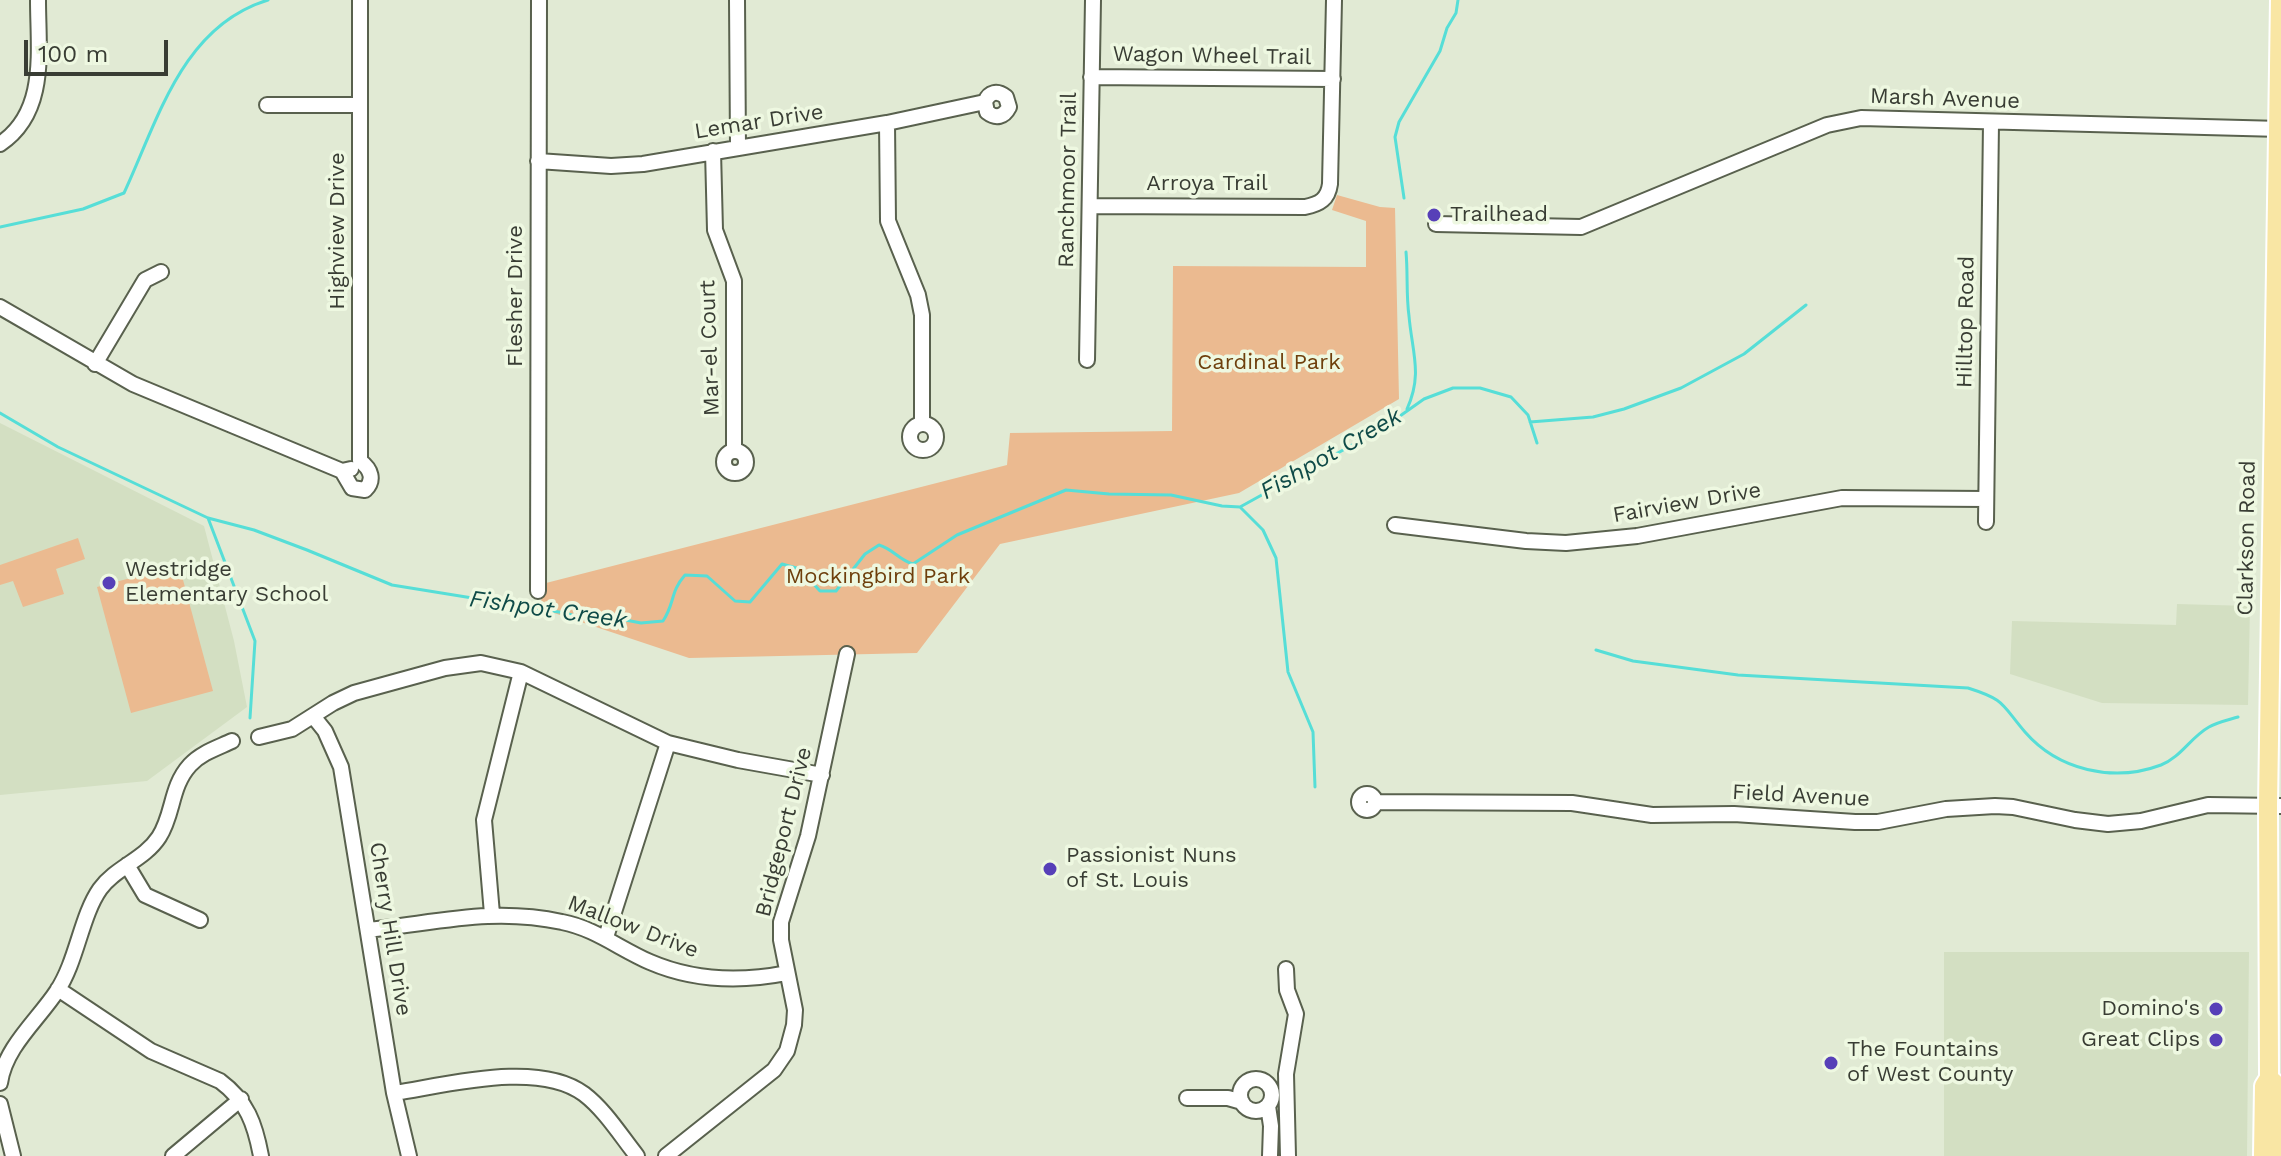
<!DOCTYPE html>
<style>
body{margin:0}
#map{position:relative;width:2281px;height:1156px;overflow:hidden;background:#e1ead4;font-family:"Work Sans",sans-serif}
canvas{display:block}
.scale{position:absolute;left:24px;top:40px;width:144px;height:36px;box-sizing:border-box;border:4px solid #393d34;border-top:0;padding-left:10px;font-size:24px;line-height:28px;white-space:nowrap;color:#393d34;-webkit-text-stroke:6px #eef8e1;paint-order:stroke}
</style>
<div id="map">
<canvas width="2281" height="1156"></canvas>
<div class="scale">100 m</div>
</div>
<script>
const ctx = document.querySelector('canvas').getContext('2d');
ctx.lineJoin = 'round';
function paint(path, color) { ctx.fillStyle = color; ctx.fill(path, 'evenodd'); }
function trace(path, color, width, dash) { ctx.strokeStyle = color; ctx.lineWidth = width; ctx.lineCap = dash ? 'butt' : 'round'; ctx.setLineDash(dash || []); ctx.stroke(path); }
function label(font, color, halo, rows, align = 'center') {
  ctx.font = font + ' "Work Sans",sans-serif'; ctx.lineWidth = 7; ctx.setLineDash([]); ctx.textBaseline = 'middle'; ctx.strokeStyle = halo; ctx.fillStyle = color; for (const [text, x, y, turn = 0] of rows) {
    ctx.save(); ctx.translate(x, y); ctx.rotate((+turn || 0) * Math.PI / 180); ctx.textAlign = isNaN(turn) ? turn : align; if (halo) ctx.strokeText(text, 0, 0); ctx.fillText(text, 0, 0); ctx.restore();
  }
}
const built = new Path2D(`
 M0,423L204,526L234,641L247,707L147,781L0,795Z
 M2177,604L2250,606L2248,705L2102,703L2010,674L2012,621L2176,625Z
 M1944,952H2249L2247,1156H1944Z`);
const green = new Path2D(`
 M1337,195L1380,207L1395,208L1399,399L1239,493L1000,544L917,653L689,658L539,608L546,583L1007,465L1010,433L1172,431L1173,266L1366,267V221L1332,210Z
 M78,538L85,559L56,569L64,594L23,607L13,581L0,585V565Z
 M179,565L213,691L131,713L97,587Z`);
const stream = new Path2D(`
 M1404,198L1395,137L1399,122L1440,51L1447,28L1456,13L1458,0
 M0,227L83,209L124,193C158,120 182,26 268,0
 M1406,252C1408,273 1406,295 1409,316C1412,352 1423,374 1407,409
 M0,413L58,447L208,518L254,530L307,550L392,585L565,613L589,620L610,617L641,623L663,621C675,603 670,592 685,575L707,576L735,601L750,602L782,564L800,569L820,591H836L865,554L879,545C893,549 899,560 913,564L957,535L1066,490L1109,494L1171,495L1222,506L1240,507L1383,428L1424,399L1453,388H1480L1511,397L1528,415L1537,443
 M1530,422L1593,417L1624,409L1681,388L1744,354L1806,305
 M1240,507L1263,530L1276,558L1288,672L1313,732L1315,787
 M208,518L255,641L250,718
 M1596,650L1633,661L1738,675L1968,688C2006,700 2001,704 2025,732C2058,770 2113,783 2161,765C2181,757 2191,737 2209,727C2218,722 2228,720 2238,717`);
const minor = new Path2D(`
 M737,0L738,148
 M1091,77L1333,79
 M267,105H360
 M887,123L888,221L918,295L922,315V424
 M0,144C48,112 38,51 38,0
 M713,151L715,230L734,281V451
 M538,161L611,166L643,164L887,123L985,102C989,92 997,90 1006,97L1009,107C1004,117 996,119 987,112L985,102
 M1090,206L1305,207C1320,204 1328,199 1330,184L1334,0
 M1436,224L1581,227L1827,125L1861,118L2281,129
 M0,307L133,384L342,471L351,469
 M1087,360L1093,0
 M95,364L145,280L161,272
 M910 437a13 13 0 1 1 26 0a13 13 0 1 1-26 0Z
 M724 462a11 11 0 1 1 22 0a11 11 0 1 1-22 0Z
 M342,471L352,488L365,490C375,480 371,469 360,461V0
 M1986,522L1991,123
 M1395,525L1526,541L1566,543L1637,536L1842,498L1986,499
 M538,591L539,0
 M313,716L325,731L341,767L394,1093L409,1156
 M259,737L292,729L333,703L354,693L445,668L481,663L521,672L668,743L738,760L822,775
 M1359 802a8 8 0 1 1 16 0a8 8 0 1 1-16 0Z
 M1375,802L1572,803L1652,815L1734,814L1855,822H1878L1946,809L1995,806L2013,807L2075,820L2108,824L2141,821L2208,805L2281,806
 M127,865L145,895L200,920
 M492,914L484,820L521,672
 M368,930C437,923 491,907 562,922C594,928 620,949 650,962C694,981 741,982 787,973
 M606,937L668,743
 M1286,969L1287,990L1296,1014L1286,1074L1288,1156
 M58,989L151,1051L220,1081C247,1101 255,1124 261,1156
 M1240 1095a16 16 0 1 1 32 0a16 16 0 1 1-32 0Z
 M0,1083C5,1047 38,1020 57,991C77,961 81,916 100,889C116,867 144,860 159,837C174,814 170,787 190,765C201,753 217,748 232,741
 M394,1093C447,1085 539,1060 584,1094C605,1110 621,1136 637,1156
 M1187,1098H1228L1242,1102
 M0,1104L13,1156
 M1268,1106L1271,1126L1270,1156
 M173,1156L241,1099
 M666,1156L774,1070L787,1051L794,1025L795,1010L781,940V922L808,836L847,654`);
const major = new Path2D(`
 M2269,1078L2278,1086L2280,1156
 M2263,1156L2264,1086L2269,1078L2268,805L2280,0`);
const markers = [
 [1434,215,8,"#5740b8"],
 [109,583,8,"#5740b8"],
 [1050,869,8,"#5740b8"],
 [2216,1009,8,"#5740b8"],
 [2216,1040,8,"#5740b8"],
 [1831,1063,8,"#5740b8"]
];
const streetNames = [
 ["Wagon Wheel Trail",1212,56,1],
 ["Marsh Avenue",1945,99,2],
 ["Lemar Drive",759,122,-9],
 ["Ranchmoor Trail",1068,180,-89],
 ["Arroya Trail",1207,184],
 ["Highview Drive",338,231,-90],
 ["Flesher Drive",516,296,-90],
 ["Hilltop Road",1966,322,-89],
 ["Mar-el Court",710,348,-92],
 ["Fairview Drive",1687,503,-10],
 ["Clarkson Road",2247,538,-89],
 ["Field Avenue",1801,796,3],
 ["Bridgeport Drive",784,832,-76],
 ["Mallow Drive",633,927,21],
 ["Cherry Hill Drive",390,929,81]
];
const poiNames = [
 ["Trailhead",1450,215],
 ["Westridge",125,570],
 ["Elementary School",125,595],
 ["Passionist Nuns",1066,856],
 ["of St. Louis",1066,881],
 ["Domino's",2200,1009,"right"],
 ["Great Clips",2200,1040,"right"],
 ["The Fountains",1847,1050],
 ["of West County",1847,1075]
];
const parkNames = [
 ["Cardinal Park",1269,363],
 ["Mockingbird Park",878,577]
];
const waterNames = [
 ["Fishpot Creek",1331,454,-30],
 ["Fishpot Creek",548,610,8]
];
paint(built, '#d3dfc2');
paint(green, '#ebba90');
trace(stream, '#56ded7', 3);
trace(minor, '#59614e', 18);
trace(major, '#fff', 22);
trace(minor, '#fff', 14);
trace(major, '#f9e6a4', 18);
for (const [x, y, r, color] of markers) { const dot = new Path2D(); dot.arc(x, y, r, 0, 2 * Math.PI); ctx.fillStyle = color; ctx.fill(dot); trace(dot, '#eef8e1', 3); }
label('22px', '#393d34', '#eef8e1', streetNames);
label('22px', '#393d34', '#eef8e1', poiNames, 'left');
label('22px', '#6e3f0c', '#eef8e1', parkNames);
label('italic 24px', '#0f4b48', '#eef8e1', waterNames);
</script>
